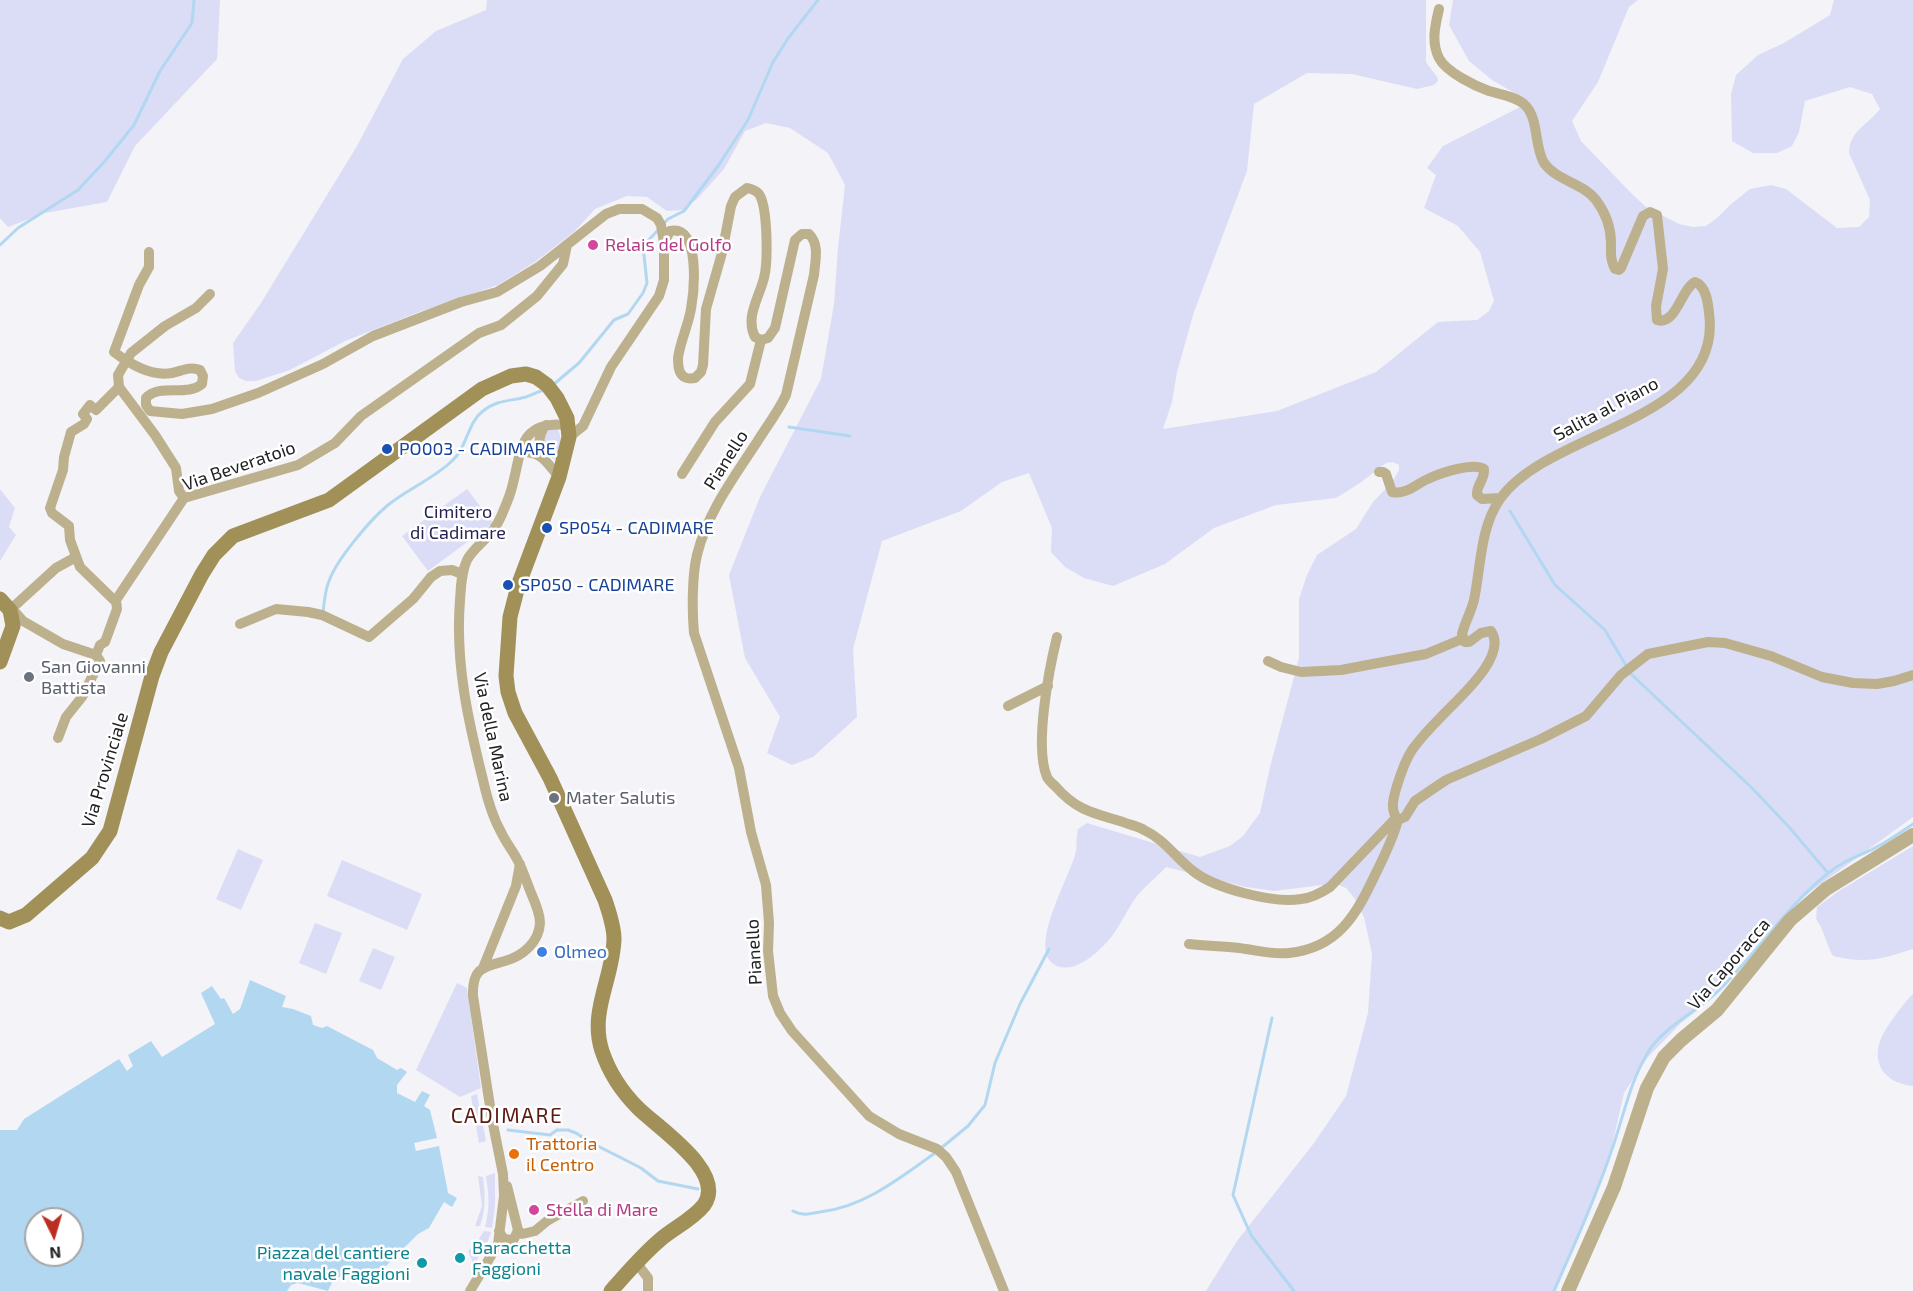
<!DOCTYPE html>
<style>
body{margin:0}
#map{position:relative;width:1913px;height:1291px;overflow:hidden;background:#f3f3f8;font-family:"Exo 2",sans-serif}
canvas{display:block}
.north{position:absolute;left:24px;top:1207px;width:60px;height:60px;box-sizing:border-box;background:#fff;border:2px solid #a6a6a7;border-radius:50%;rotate:175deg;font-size:16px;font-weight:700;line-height:24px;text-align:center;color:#212123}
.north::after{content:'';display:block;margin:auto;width:21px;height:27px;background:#bc2e22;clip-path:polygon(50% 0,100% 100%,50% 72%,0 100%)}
</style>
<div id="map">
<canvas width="1913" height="1291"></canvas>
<div class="north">N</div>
</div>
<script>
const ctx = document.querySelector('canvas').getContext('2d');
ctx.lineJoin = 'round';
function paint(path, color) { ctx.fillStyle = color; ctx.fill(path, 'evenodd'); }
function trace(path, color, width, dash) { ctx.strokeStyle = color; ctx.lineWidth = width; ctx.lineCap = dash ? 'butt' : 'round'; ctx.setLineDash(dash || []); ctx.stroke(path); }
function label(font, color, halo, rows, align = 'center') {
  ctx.font = font + ' "Exo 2",sans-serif'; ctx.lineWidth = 5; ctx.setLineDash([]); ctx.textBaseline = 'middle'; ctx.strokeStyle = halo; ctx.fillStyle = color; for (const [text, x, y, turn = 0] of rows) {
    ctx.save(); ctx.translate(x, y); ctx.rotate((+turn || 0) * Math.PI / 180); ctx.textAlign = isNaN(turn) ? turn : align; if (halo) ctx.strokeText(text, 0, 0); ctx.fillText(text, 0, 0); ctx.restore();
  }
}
const green = new Path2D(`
 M0,0H220L217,59L135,146L107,202L45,213L8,227L0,218Z
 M487,0H1426V62L1437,77L1438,81L1434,85L1417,89L1352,74L1307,73L1254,104L1247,171L1194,312L1177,372L1172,402L1163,429L1277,411L1376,372L1438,322L1477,320L1489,311L1494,301L1480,252L1458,226L1424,208L1436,175L1427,168L1443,146L1530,102L1492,80L1469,61L1449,25L1453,0H1638L1629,7L1598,82L1572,121L1581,141L1632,194L1646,207L1679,224L1693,227L1706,226L1717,218L1731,204L1750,189L1771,185L1786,189L1837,228L1859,227L1869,217L1870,200L1849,153C1849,131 1869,124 1880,109L1872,94L1850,87L1805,101L1799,132L1792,146L1777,153H1753L1732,141L1731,94L1736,75L1758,55L1784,43L1830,15L1834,0H1913V817L1803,897L1724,976L1707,1003L1681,1023L1648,1057L1624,1093L1611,1150L1588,1217L1553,1291H1206L1237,1241L1314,1143L1346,1096L1368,1013L1372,954L1364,917L1355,899L1346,888L1336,884L1322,885L1274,891L1246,887L1166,867C1157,877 1145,886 1137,896C1126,911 1119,929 1107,942C1096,954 1077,971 1060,967C1021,957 1072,874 1076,851C1077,844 1076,836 1078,829L1087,823L1200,857L1230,846L1243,836L1260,813L1270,767L1299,658V599L1307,575L1317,555L1356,529L1373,502L1392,482L1399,470V465L1393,462L1386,463L1360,483L1336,498L1276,505L1214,528L1165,564L1113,586L1084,578L1065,567L1051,552L1052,528L1029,473L1002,482L961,511L882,541L853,649L857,717L813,757L792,765L767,753L780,717L745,658L729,575L760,497L821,379L834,304L838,248L845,185L828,153L790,128L766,123L745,131L724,169L697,199L683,210L667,211L647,197L627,196L595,209L574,232L535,262L498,285L419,312L345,341L290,370L256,381H246L239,378L235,371L233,343L261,303L357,146L403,59L436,31L486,10Z
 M557,429C564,437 558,450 556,459H553L544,447V435L549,430Z
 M0,489L15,508L9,527L16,535L0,561Z
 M467,489L493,523L428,571L402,536Z
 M1913,846V949C1882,959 1866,964 1833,956C1826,944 1824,929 1816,919L1817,907L1839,891Z
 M238,849L263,860L241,910L216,899Z
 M342,860L422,894L407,930L327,896Z
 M315,923L342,933L326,974L299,963Z
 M373,948L395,957L381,990L359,981Z
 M457,983L467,988L481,1088L460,1097L416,1070Z
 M1913,994V1086C1889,1084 1871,1067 1880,1041C1883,1031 1905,1001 1913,994Z
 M477,1094L486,1141L479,1143L471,1096Z
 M495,1173V1206L492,1228L485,1227C490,1209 489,1195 486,1176Z
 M478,1176L483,1177C485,1195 486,1209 480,1226H475L482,1206Z
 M484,1231L491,1232L487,1244L474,1265L468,1251L477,1242Z`);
const water = new Path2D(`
 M250,980L286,996L282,1007L293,1009L311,1016L313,1025L322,1028L327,1026L373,1050L377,1058L397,1070L401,1068L407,1072L397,1085V1093L415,1102L422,1091L430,1095L424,1106L430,1110L437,1138L414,1143L416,1151L439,1146L448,1193L457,1198L452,1207L444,1202L429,1228L418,1234L371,1281C354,1273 336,1269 328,1291L298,1283L291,1285L287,1291H0V1130H17L24,1119L119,1059L127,1071L133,1066L128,1055L151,1041L162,1057L215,1024L201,993L212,986L221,999L224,998L233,1014L240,1009ZM36,1219H72V1255H36Z`);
const stream = new Path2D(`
 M663,224L668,219L684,211L718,166L748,120L773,62L789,37L818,0
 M0,245L18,228L78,190L105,161L134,125L160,71L192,23L194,0
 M554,384L579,363L614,320L628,314L643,293L647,283L643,246L659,229
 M789,427L850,436
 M1510,511L1555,585L1605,630L1631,674L1752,788L1789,827L1828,873
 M323,613C324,603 325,590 329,581C337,559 370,520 388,505C408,489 433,479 452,461C468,446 467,423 483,411C496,400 511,401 526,397C532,395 538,392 543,390
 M1272,1018L1233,1195L1251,1235L1294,1291
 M508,1130L550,1135L557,1130H568L576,1133L590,1142L641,1168L658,1181L698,1189
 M940,1149L968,1126L985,1105L995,1063L1020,1004L1049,949
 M793,1211C802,1216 810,1214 820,1212C864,1207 900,1178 935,1153
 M1554,1291C1574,1245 1595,1200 1611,1152C1623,1119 1629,1084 1647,1054C1661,1029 1694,1013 1715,994C1755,956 1784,909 1827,874C1840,863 1855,857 1871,850C1886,843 1900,833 1913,824`);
const minor = new Path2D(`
 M664,243L670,231C701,224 694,292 691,309C688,326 680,342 678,358C678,363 678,368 680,372C683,379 689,379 695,378L701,372L703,365L706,309L722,253L731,206L735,197L747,188C751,189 756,190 759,194C768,207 768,263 764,278C759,298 745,317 755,337L761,340L768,338L775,328L795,240L802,234H809C820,245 815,261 814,275L786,395C778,412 767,426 757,442C734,477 707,513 697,555C692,575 692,611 694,633L739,768L751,832L766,885L769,923L768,951L773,996L780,1013L792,1031L869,1116L899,1134L937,1149L946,1157L956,1172L1004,1291
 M149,252V267L139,285L114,352C130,364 151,377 172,373C182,371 189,366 200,370L203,376L202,384C187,397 160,383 146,398V405L150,411L182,414L212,409L258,393L323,364L373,336L461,302L497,292L540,266L606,214L619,209H642L657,218L661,225L664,243V280L659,296L611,367L583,426L569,437
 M119,387L118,375L131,353L165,326L196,308L210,294
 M119,387L155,435L176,468L179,491L184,498
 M521,452C542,451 546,462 559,477
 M541,455C538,444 538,434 546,425
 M1379,472H1383L1386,474L1392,492C1406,495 1416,484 1428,479C1440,473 1473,462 1484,469C1485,480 1476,485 1477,495L1482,499L1500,498
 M682,474L715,422L750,384L761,340
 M116,602L80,567L70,540L69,526L52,513L50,508L63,470L64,457L71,432L84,424L87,419L83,414L90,405L96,410L119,387
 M10,610L15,612L23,621L63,644L96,655
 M10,610L56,568L76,557
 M240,624L276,609L308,612L322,615L369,637L413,599L431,577L440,571L452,570L462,574
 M1057,637C1049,669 1034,747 1047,777C1049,781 1053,784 1056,787C1077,811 1094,813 1123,822C1130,825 1138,826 1144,830C1164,839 1176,858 1193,871C1214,888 1274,904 1301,899C1312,898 1321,893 1330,887L1396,818
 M1268,661L1281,667L1301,672L1341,670L1426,654L1462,639
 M1008,706L1048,686
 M58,738L66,717L82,697L100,661L96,655L100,645L105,642L117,609L116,600L184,498L298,465L335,443L361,416L479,333L501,325L537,296L563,264L567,245
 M1398,820C1390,810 1393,800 1396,789C1400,776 1404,762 1412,750C1420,739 1430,728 1440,718C1455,701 1509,657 1491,631L1481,633L1469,642H1465L1462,634C1465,622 1471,612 1474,600C1481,566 1480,528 1500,499C1549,429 1724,422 1709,313C1708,302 1706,286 1695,282C1681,289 1676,326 1657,320L1656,306L1663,269L1657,215L1650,212L1643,216L1621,268L1619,270L1615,269C1610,260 1611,252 1611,243C1611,228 1605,212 1596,200C1583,183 1557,181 1544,163C1534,146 1539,121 1526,106C1518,97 1500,94 1489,91C1475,86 1446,72 1439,58C1431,42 1435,26 1439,9
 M1398,820L1405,817L1415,801L1446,780L1541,739L1586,716L1621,675L1648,654L1708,642L1725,643L1771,656L1822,677L1853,683L1877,684L1894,681L1913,675
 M1189,944C1206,946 1223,946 1239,948C1256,950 1272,955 1289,953C1338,948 1356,915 1375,875C1384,857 1393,839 1398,820
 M483,968L516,886L520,864
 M518,1230L522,1234L535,1231L547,1221L583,1201
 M499,1231L503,1238L508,1240L514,1239L518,1230L507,1186
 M636,1262L648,1278V1291
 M470,1291L498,1244L504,1196L503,1174L492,1119L473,996C472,968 483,967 505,961C523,956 539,942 540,923C540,913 535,902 531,893C527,883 524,873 519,863C514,852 506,843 501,832C492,816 487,798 483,780C468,720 455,663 460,600C461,587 461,573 467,560C472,550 483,542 491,533C500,523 504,509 509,497C523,458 513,419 569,425`);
const tertiary = new Path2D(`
 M1568,1291L1614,1187L1647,1088L1664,1057L1681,1040L1717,1010L1790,920L1826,889L1913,835`);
const secondary = new Path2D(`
 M0,599L10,610L13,626L0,662
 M0,918L9,922L26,915L92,858L110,831L152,676L161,652L202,574L214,555L233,536L329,500L482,389L511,376L526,374L536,377L547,385L557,398L567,418L569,437L559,477L518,586L510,617L506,676L508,692L515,713L550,778L605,900C609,912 614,926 614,939C613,978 589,1012 602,1051C609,1072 622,1092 638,1108C658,1128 727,1172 704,1205C693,1219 674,1228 661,1239C642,1255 627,1273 611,1291`);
const markers = [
 [593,245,6,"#d1479c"],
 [387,449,6,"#1a4fb4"],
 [547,528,6,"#1a4fb4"],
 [508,585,6,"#1a4fb4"],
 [29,677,6,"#6b7280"],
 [554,798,6,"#6b7280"],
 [542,952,6,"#3f7fe0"],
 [514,1154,6,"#e8710a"],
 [534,1210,6,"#d1479c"],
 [460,1258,6,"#0f9aa8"],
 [422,1263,6,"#0f9aa8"]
];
const hotelNames = [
 ["Relais del Golfo",605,245],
 ["Stella di Mare",546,1210]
];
const streetNames = [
 ["Salita al Piano",1606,409,-28],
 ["Pianello",726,460,-58],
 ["Via Beveratoio",239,466,-19],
 ["Via della Marina",493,737,78],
 ["Via Provinciale",105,770,-73],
 ["Pianello",754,952,-93],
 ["Via Caporacca",1729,964,-49]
];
const transitNames = [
 ["PO003 - CADIMARE",399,449],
 ["SP054 - CADIMARE",559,528],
 ["SP050 - CADIMARE",520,585]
];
const parkNames = [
 ["Cimitero",458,512],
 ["di Cadimare",458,533]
];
const worshipNames = [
 ["San Giovanni",41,667],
 ["Battista",41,688],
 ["Mater Salutis",566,798]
];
const shopNames = [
 ["Olmeo",554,952]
];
const foodNames = [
 ["Trattoria",526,1144],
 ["il Centro",526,1165]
];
const cultureNames = [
 ["Baracchetta",472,1248],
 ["Faggioni",472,1269],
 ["Piazza del cantiere",410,1253,"right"],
 ["navale Faggioni",410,1274,"right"]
];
const quarterNames = [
 ["CADIMARE",507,1116]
];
paint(green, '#dbddf7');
paint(water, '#b2d7f1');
trace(stream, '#b2d7f1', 3);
trace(minor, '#bdb18d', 10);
trace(tertiary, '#bdb18d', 14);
trace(secondary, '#a29059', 15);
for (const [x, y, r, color] of markers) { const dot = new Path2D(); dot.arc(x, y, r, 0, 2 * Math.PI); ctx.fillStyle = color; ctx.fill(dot); trace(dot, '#fff', 2); }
label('18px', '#b23c85', '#fff', hotelNames, 'left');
label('18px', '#212123', '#fff', streetNames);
label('18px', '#164399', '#fff', transitNames, 'left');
label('18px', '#252251', '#fff', parkNames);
label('18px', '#5b616d', '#fff', worshipNames, 'left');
label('18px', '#366cbe', '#fff', shopNames, 'left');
label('18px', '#c56008', '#fff', foodNames, 'left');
label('18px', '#0d838f', '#fff', cultureNames, 'left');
ctx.letterSpacing = '1.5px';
label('21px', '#5c1811', '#fff', quarterNames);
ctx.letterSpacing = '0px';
</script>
